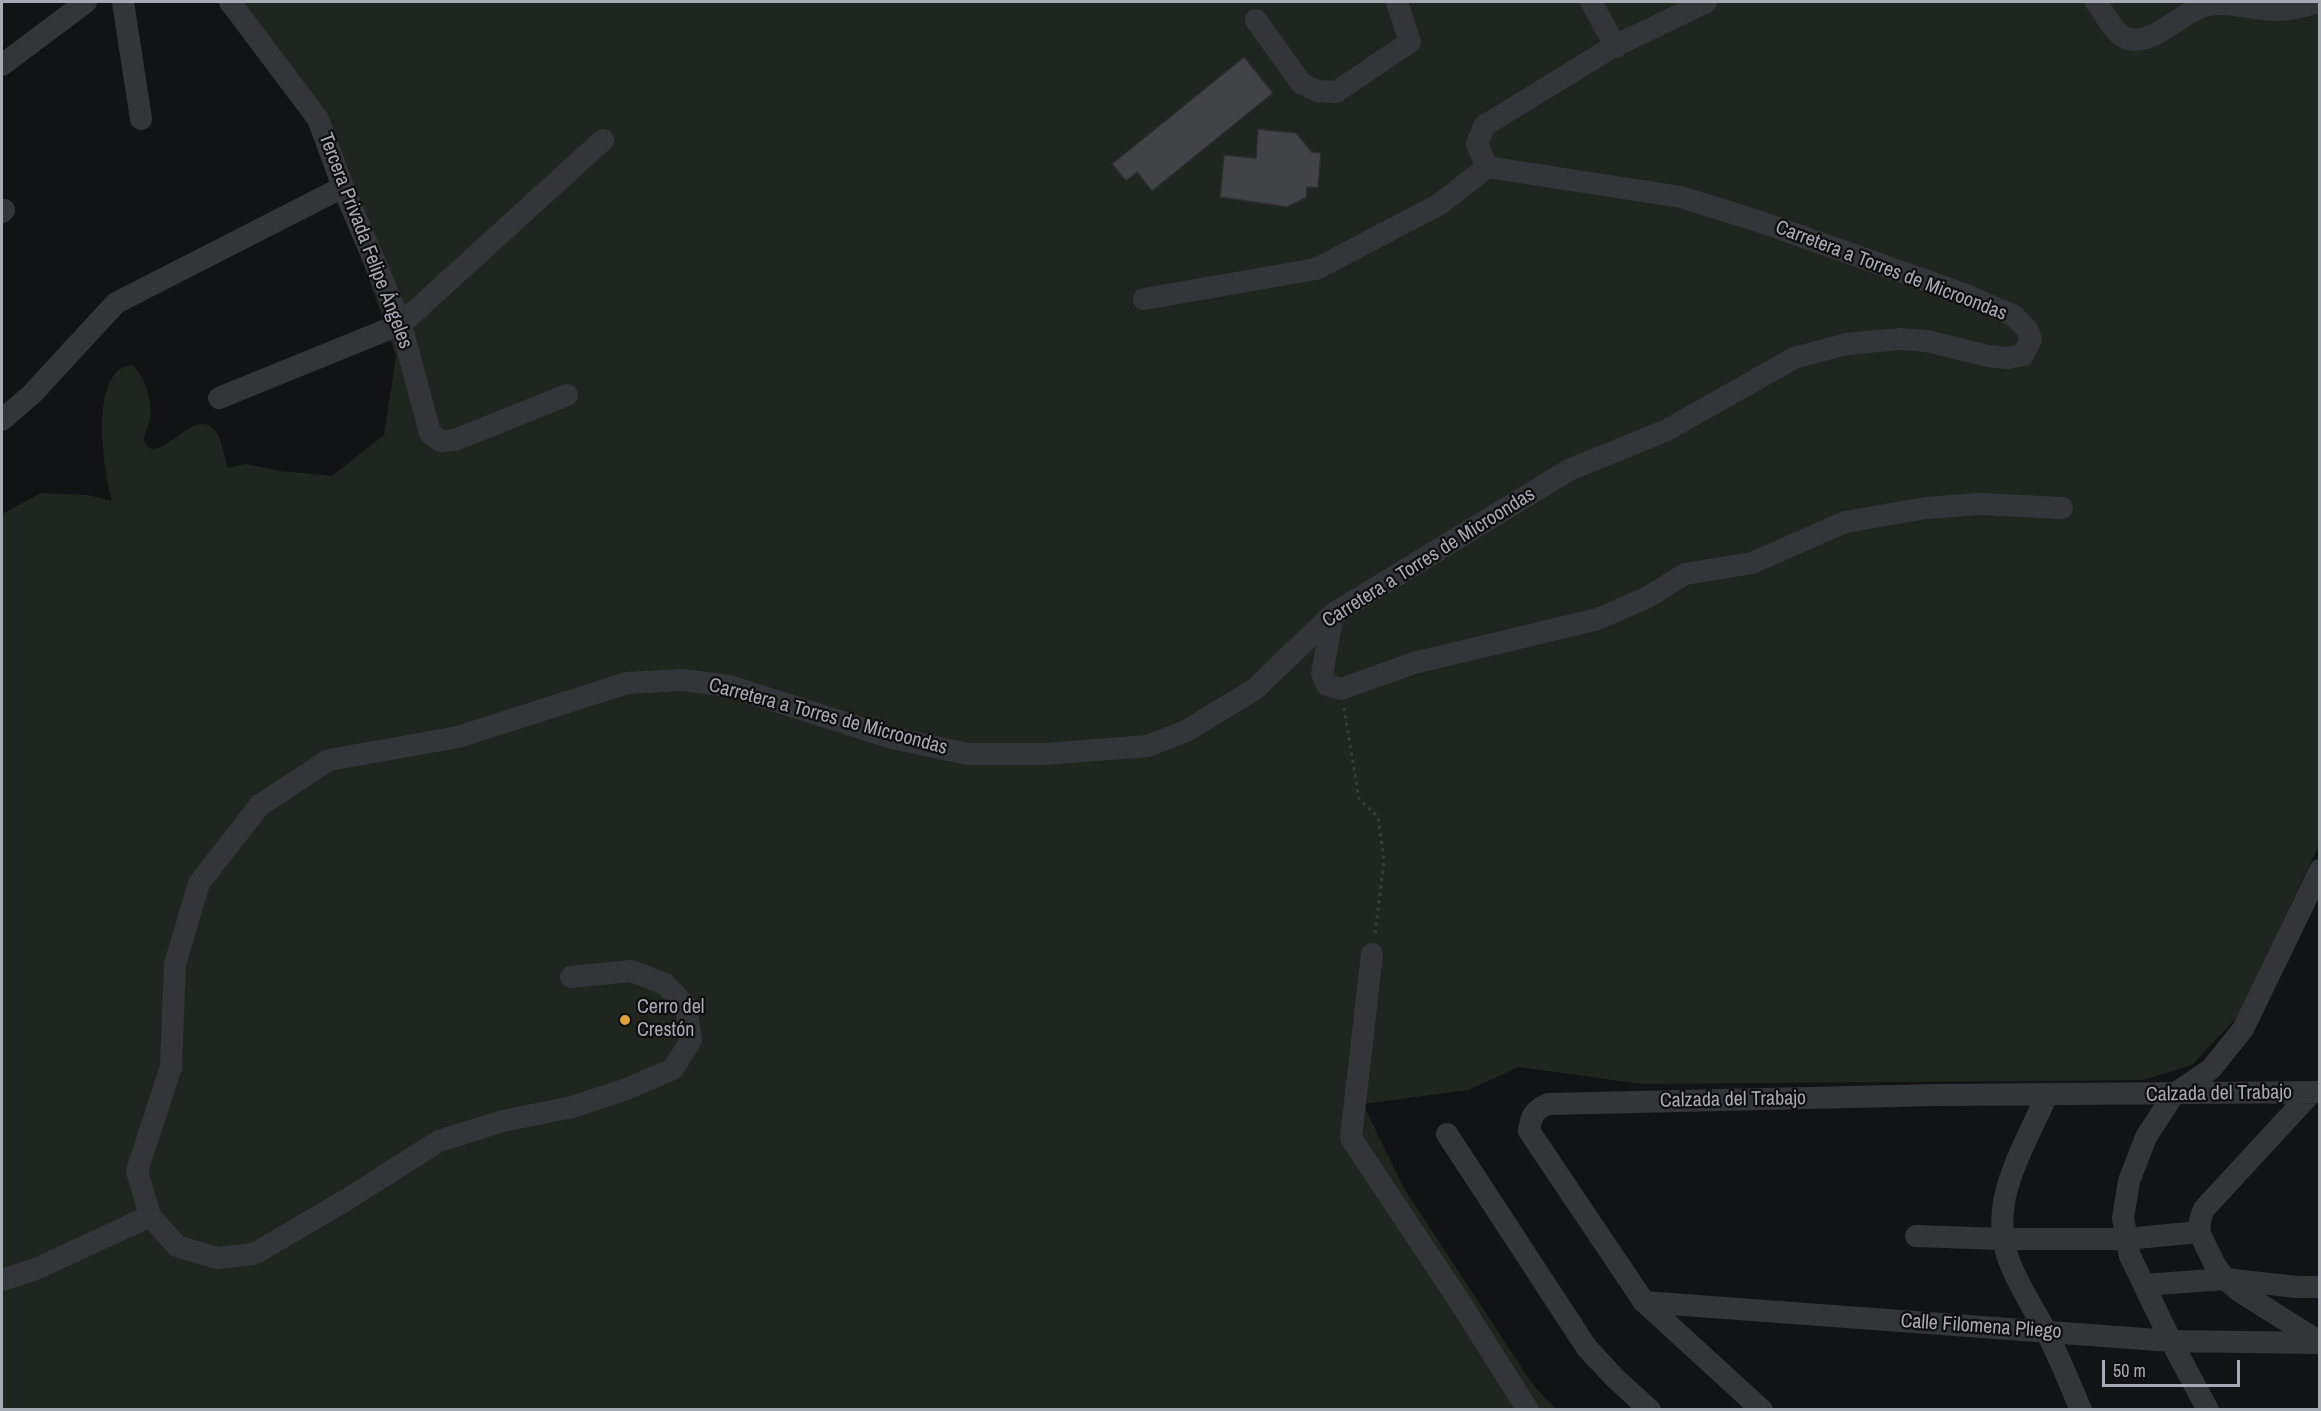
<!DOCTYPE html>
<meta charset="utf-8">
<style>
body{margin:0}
#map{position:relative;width:2321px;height:1411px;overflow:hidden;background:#121314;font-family:"Archivo Narrow",sans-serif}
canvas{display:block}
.frame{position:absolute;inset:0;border:3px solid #a5aab3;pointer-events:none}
.scale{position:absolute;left:2102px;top:1360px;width:138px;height:27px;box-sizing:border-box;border:3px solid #a5aab3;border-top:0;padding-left:8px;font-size:18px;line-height:21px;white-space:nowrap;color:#a5aab3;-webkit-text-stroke:4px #0e0e0f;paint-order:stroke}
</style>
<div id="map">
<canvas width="2321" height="1411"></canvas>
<div class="frame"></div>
<div class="scale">50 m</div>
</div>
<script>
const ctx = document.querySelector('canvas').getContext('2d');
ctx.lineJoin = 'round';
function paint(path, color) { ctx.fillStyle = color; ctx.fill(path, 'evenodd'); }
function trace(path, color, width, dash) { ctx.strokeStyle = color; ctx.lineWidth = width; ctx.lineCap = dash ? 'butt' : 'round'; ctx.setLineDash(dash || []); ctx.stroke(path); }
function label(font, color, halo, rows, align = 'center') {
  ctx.font = font + ' "Archivo Narrow",sans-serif'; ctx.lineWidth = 4.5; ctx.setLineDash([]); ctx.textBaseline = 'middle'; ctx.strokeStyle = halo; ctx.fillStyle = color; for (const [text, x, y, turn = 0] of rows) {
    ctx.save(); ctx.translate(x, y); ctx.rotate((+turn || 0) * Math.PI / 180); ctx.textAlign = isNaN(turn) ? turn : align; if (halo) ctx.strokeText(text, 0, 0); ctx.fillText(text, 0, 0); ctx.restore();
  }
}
const green = new Path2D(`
 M239,2H2319V845L2237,1017L2192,1065L2143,1080L1642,1084L1519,1067L1468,1090L1363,1104L1405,1190L1533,1385L1556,1409L2,1410V514L41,493L88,495L112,501C104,473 87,367 133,365C145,378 153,401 150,418C149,426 144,432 144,441L148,448C169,455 197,405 216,432C223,442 224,457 228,468L246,464L280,471L332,476L384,435L396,356L337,189L298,97Z`);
const building = new Path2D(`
 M1244,57L1273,93L1152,191L1137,172L1126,181L1112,164Z
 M1258,129L1296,133L1312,152L1321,153L1318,188L1307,187L1306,198L1287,207L1220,197L1224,155L1256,158Z`);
const path = new Path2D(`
 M1344,708L1359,799L1378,817L1384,861L1375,934`);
const minor = new Path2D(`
 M123,2L141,119
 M230,2L318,119L343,187L401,324L430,433L441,441L455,440L567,395
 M1591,2L1616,47
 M2096,2C2105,14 2114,35 2129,39C2152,45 2182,13 2204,6C2228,0 2254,10 2278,10C2292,10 2305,6 2319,2
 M1256,20L1301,83L1317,91L1336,92L1410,42L1397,2
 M2,65L86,2
 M2,212L4,210
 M1144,299L1316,269L1440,204L1487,167
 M219,398L401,324L603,140
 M2,420L32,394L116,303L343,187
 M1333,614L1322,674L1327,685L1341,689L1414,663L1598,619L1648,597L1685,574L1752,563L1845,522L1926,508L1980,504L2062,508
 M1372,954L1351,1138L1456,1296L1528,1410
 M571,977L631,971L665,984L686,1006L691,1040L673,1069L624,1090L572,1107L503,1121L439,1141L346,1200L254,1254L217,1258L177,1246L150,1216L137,1171L171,1067L175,964L199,883L260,805L329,760L458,737L627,683L682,680L729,686L892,738L968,754H1045L1148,746L1186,731L1255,689L1333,614L1569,470L1667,430L1794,358L1846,344L1900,339L1927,341L1988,356L2008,358L2023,355L2031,339L2027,329L2014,316L1964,294L1764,223L1681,197L1487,167L1477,144L1484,126L1611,48L1706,2
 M2312,1092L2204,1209L2200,1220L2199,1232L2215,1265L2225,1279L2239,1291L2320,1342
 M2047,1095C2033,1127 2010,1167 2004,1202C1995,1255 2022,1286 2045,1330C2059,1355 2069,1383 2081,1410
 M1447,1134L1587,1348L1615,1378L1650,1410
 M1916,1236L2002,1239H2126L2199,1232
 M2,1280L36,1269L150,1216
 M2144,1285L2225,1279L2297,1287H2320
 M1644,1302L2171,1341L2320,1343
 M1762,1410L1644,1302L1529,1131C1531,1116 1534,1110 1548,1104L1937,1095L2320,1092
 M2208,1410L2171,1341L2130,1256L2123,1218L2129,1181L2146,1137L2174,1094L2211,1069L2243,1029L2320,870`);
const markers = [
 [625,1020,6,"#e0a23e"]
];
const streetNames = [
 ["Tercera Privada Felipe Ángeles",365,241,69],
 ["Carretera a Torres de Microondas",1891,271,21],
 ["Carretera a Torres de Microondas",1429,558,-32],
 ["Carretera a Torres de Microondas",828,717,15],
 ["Calzada del Trabajo",2219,1094,-1],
 ["Calzada del Trabajo",1733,1100,-1],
 ["Calle Filomena Pliego",1981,1327,4]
];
const poiNames = [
 ["Cerro del",637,1008],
 ["Crestón",637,1031]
];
paint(green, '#1f2620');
paint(building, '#424347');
trace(building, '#2d2d30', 1.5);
trace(path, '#3a3c3f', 3, [3, 4.5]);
trace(minor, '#343538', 22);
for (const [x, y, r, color] of markers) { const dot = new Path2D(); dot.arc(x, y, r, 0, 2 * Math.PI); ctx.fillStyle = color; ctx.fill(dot); trace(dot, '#0e0e0f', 2); }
label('20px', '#a5aab3', '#0e0e0f', streetNames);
label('20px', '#a5aab3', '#0e0e0f', poiNames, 'left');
</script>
